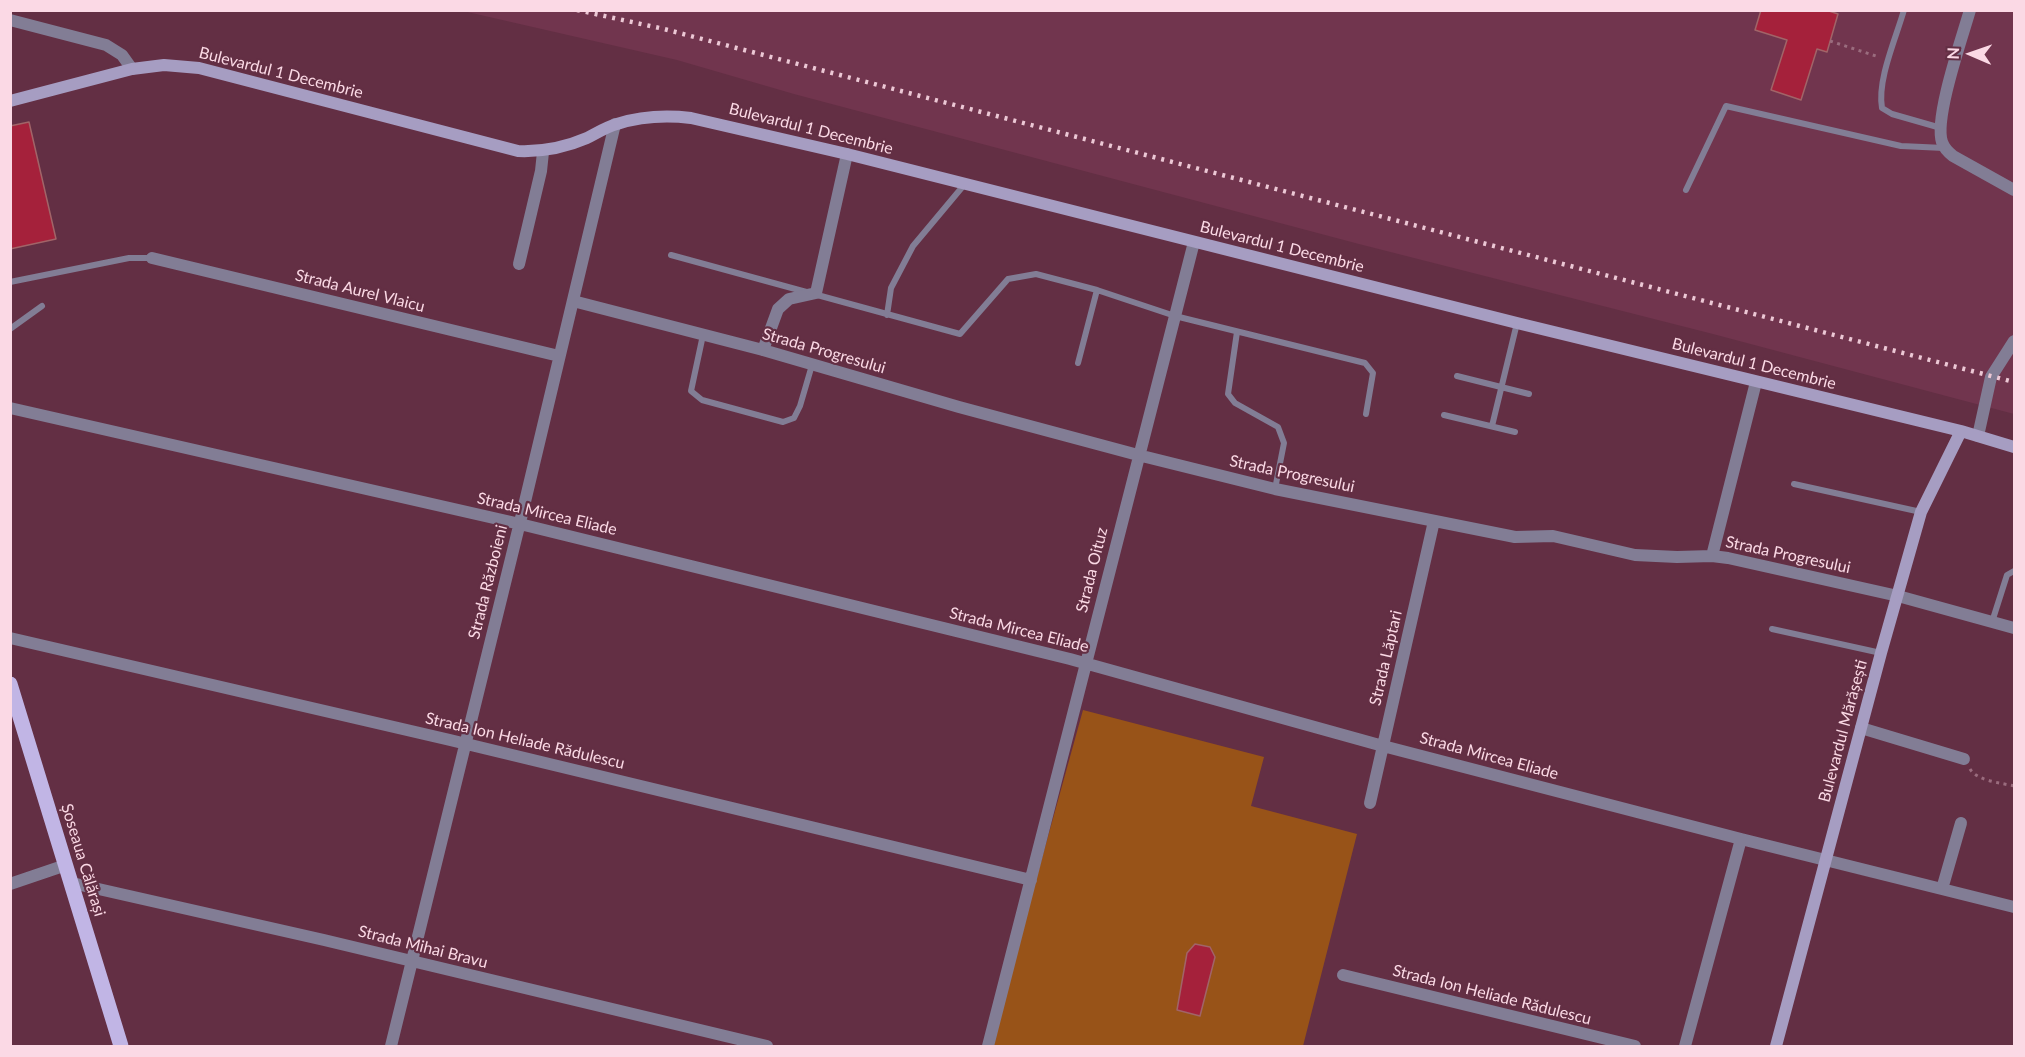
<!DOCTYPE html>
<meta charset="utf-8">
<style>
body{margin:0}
#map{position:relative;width:2025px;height:1057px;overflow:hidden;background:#632f44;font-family:Lato,sans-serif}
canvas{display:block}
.frame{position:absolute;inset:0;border:12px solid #fbd9e5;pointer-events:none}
.north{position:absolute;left:1941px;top:24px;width:60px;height:60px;-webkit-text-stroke:4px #632f44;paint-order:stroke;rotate:272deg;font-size:16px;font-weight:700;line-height:24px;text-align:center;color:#fbd9e5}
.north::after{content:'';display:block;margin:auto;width:21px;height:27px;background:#fbd9e5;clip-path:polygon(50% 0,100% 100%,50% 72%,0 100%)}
</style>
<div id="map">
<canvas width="2025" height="1057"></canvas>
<div class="frame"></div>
<div class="north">N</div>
</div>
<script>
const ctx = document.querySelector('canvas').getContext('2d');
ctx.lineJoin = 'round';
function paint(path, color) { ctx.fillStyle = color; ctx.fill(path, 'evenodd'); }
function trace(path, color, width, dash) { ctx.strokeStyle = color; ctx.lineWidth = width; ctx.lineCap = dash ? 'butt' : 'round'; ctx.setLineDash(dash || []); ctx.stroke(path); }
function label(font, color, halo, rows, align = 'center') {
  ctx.font = font + ' Lato,sans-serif'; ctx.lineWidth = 4.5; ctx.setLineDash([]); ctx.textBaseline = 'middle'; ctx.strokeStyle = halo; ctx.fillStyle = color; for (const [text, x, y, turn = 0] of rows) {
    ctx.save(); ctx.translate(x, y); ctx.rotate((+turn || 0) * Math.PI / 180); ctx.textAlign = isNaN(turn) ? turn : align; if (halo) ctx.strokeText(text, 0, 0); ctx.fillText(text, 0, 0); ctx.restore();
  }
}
const built = new Path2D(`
 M463,11H2014V414L1713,334L1359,244L794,94L677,60Z`);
const green = new Path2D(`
 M1083,710L1264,757L1251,806L1357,834L1303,1046H990Z`);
const building = new Path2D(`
 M1761,10H1826L1838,14L1827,52L1817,49L1801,100L1771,90L1787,40L1755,30Z
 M29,122L56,239L10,249V126Z
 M1195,944L1210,947L1215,957L1200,1016L1177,1010L1187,953Z`);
const path = new Path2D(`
 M1830,41L1879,57
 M1970,769C1977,781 2002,783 2014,786`);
const lane = new Path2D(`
 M1904,10C1896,38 1877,80 1882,108L1892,114L1941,128
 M1686,190L1726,106L1901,146L1944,148
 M671,255L960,334L1008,279L1036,274L1097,290L1175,316L1365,363L1373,373L1366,414
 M10,282L129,258H152
 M887,315L891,288L913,246L964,185
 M10,329L42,306
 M1237,332L1228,394L1235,403L1278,427L1284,443L1275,489
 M703,335L691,391L702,400L783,422L794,418L800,406L812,365
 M1078,363L1097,290
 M1457,376L1529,394
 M1444,415L1515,432
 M1492,426L1517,323
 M1794,484L1921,512
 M1992,622L2007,575L2014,571
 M1772,629L1881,653`);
const street = new Path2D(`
 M1970,10C1962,38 1934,118 1942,142C1944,148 1948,152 1953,156L2014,190
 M10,20L106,45L122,55L132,69
 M152,258L559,356
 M519,264L541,171L543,152
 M573,301L763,350L959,407L1138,455L1275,489L1515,537L1553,536L1635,555L1677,557L1712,556L1728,558L1898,596L2014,628
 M763,350L778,309L789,299L816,293L847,154
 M10,408L520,524L1070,659L1383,746L1741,839L2014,907
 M1978,436L1991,377L2014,341
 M1712,556L1756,382
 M10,638L450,740L1031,880
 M1861,728L1964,759
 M1370,803L1434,521
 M72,883L324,940L767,1046
 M10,884L66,865
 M1942,889L1961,823
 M1343,975L1635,1046
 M391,1046L523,510L615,124
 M988,1046L1194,242
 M1685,1046L1741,839`);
const secondary = new Path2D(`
 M10,101L132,69L164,65L199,68L518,151C543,152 564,148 587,138C597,133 606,127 617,124C642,116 665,115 691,118L847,154L1517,323L1961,431L2014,447
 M1776,1046L1881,653L1921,512L1961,431`);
const primary = new Path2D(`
 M10,684L121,1046`);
const rail = new Path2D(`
 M577,10L664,29L2014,382`);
const streetNames = [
 ["Bulevardul 1 Decembrie",281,73,14],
 ["Bulevardul 1 Decembrie",811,129,14],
 ["Bulevardul 1 Decembrie",1282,247,14],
 ["Strada Aurel Vlaicu",360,291,14],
 ["Strada Progresului",824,351,16],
 ["Bulevardul 1 Decembrie",1754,364,14],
 ["Strada Progresului",1292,474,12],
 ["Strada Mircea Eliade",547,514,13],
 ["Strada Progresului",1788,555,12],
 ["Strada Oituz",1092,570,-76],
 ["Strada Războieni",488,582,-76],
 ["Strada Mircea Eliade",1019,630,14],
 ["Strada Lăptari",1386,658,-77],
 ["Bulevardul Mărășești",1843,731,-75],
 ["Strada Ion Heliade Rădulescu",525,741,13],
 ["Strada Mircea Eliade",1489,756,15],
 ["Șoseaua Călărași",83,860,73],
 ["Strada Mihai Bravu",423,947,14],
 ["Strada Ion Heliade Rădulescu",1492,995,14]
];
paint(built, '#71354e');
paint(green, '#985318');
paint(building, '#a5213b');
trace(building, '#a16468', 1.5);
trace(path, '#9a6c7e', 3, [3, 4.5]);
trace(lane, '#827d95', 6);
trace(street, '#827d95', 12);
trace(secondary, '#a69dc2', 12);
trace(primary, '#c1b5e5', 15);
trace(rail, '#ecc8d5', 4.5, [3, 6]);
label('16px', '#fbd9e5', '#632f44', streetNames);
</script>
